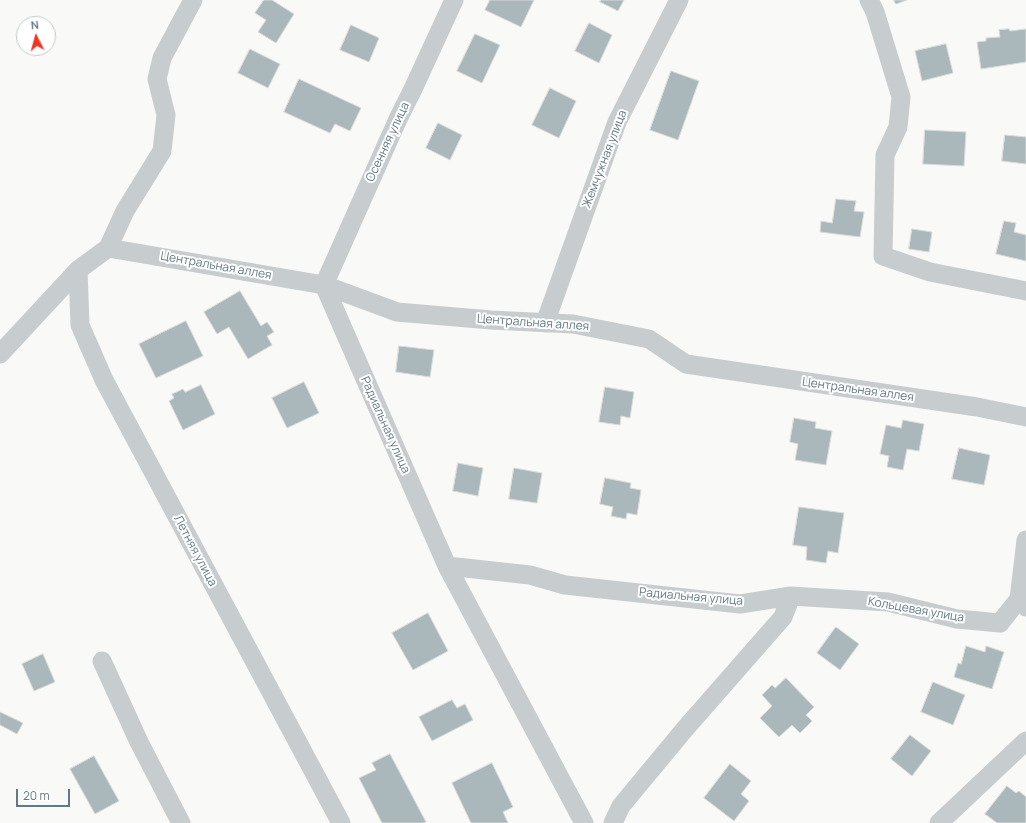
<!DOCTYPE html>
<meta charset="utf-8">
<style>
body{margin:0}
#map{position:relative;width:1026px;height:823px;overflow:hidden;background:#f9f9f7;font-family:Manrope,sans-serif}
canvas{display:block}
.north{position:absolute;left:16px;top:16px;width:40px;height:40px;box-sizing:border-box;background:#fff;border:1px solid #c0cace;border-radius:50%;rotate:354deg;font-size:11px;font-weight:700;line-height:16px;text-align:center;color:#627a84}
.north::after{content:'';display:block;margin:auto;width:14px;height:18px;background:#ed3723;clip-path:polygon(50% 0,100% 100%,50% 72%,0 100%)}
.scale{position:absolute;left:16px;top:789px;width:54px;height:18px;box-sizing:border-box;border:2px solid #627a84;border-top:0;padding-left:5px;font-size:12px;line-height:14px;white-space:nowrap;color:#627a84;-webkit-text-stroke:3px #fff;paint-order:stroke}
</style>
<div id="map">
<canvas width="1026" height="823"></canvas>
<div class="north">N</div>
<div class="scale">20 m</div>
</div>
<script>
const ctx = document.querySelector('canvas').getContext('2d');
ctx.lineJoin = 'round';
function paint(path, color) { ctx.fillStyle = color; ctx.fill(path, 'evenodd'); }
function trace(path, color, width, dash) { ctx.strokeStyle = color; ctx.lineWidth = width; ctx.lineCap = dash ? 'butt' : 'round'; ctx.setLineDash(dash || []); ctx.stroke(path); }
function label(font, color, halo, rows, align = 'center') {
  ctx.font = font + ' Manrope,sans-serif'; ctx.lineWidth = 4; ctx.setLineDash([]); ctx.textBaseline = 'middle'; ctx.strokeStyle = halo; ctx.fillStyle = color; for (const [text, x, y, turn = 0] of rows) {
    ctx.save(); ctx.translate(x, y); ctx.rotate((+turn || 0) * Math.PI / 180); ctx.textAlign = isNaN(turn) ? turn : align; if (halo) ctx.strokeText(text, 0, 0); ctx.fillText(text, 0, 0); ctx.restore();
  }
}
const building = new Path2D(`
 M264,0H272L294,14L276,43L258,32L266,20L255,13Z
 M490,0H534L521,27L485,10Z
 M601,0H624L618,11L600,2Z
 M894,0H907L896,4Z
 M589,23L612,35L599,63L575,51Z
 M351,25L379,38L369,62L340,50Z
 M1009,29L1010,31L1026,29V62L981,69L977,42L986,41V38L1000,37L999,30Z
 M475,34L500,45L482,83L457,71Z
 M946,44L953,73L922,81L915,51Z
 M250,49L280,64L268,88L238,73Z
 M671,71L699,81L678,140L650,130Z
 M299,79L361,108L350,131L335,124L330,133L284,112Z
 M550,88L576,101L559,138L532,125Z
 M438,123L462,135L450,160L426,148Z
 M925,130L966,132L964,166L923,164Z
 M1005,135L1026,137V164L1002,161Z
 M836,199L856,201L854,211L864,212L860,237L820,232L821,221L832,223Z
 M1004,221L1016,223L1014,232L1026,235V261L996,254Z
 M912,229L932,232L929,252L909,249Z
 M240,291L261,326L267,322L274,332L267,336L272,345L248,359L229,327L217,334L204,312Z
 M186,321L203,356L156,378L139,344Z
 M399,346L434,350L430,377L396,372Z
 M304,382L319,413L287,428L272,398Z
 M201,385L215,414L183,430L169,401L174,398L172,394L183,389L185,392Z
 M605,387L634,392L630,418L621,416L620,425L599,422Z
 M794,418L816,422L815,428L832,431L826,465L795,460L798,444L790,442Z
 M903,420L924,424L919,451L907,449L903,470L887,467L889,456L880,454L886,425L901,428Z
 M959,448L990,455L984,485L952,479Z
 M458,463L483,468L478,496L453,491Z
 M514,468L542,473L537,503L509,499Z
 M605,478L631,483L630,488L641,490L637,515L627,513L626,519L611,516L613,507L600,504Z
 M799,507L844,513L838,553L828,551L826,563L806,560L807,547L793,545Z
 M428,613L448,651L413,670L392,633Z
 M836,627L859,644L840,670L817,653Z
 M966,646L985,652L986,646L1004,652L992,689L954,677L958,663L961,664Z
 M43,654L55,682L34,691L22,664Z
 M786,678L814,707L806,715L812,721L800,733L792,725L779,737L760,718L772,706L762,695L772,685L775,688Z
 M933,682L965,695L953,725L921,712Z
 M452,700L457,708L465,704L473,720L432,741L419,717Z
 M0,712L23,723L17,734L0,725Z
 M910,735L931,751L912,776L891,759Z
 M390,754L426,822L423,823H382L359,778L376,770L372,763Z
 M94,756L119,801L95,814L70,769Z
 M492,763L513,807L503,812L508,823H471L452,783Z
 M730,764L751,781L741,794L749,801L734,821L704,798Z
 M1007,786L1016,793L1019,791L1026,797V823H997L985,814Z`);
const street = new Path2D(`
 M454,0L413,89L398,119L324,285L447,566L584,823
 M869,0L875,12L901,97L898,127L885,155L883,256L930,272L1026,291
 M108,248L324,285L397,312L491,320L573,324L649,339L686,364L977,407L1026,417
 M78,270L80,325L104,380L341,823
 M545,323L617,122L679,0
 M0,354L78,270L108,248L125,211L162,151L166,115L157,79L162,58L193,0
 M447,566L530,575L565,585L740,604L791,596L888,602L957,619L1000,623L1019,599L1026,607
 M1019,599L1026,540
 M102,661L139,742L181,823
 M613,823L621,806L684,730L783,617L791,596
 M939,823L1026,741`);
const streetNames = [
 ["Осенняя улица",388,142,-65],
 ["Жемчужная улица",605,159,-69],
 ["Центральная аллея",216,266,10],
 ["Центральная аллея",533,323,4],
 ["Центральная аллея",858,390,8],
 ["Радиальная улица",385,425,66],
 ["Летняя улица",195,551,62],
 ["Радиальная улица",691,597,5],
 ["Кольцевая улица",916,610,10]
];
paint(building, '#aab7bb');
trace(building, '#dbdbd9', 1);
trace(street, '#c7cccf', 19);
label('12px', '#627a84', '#fff', streetNames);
</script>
